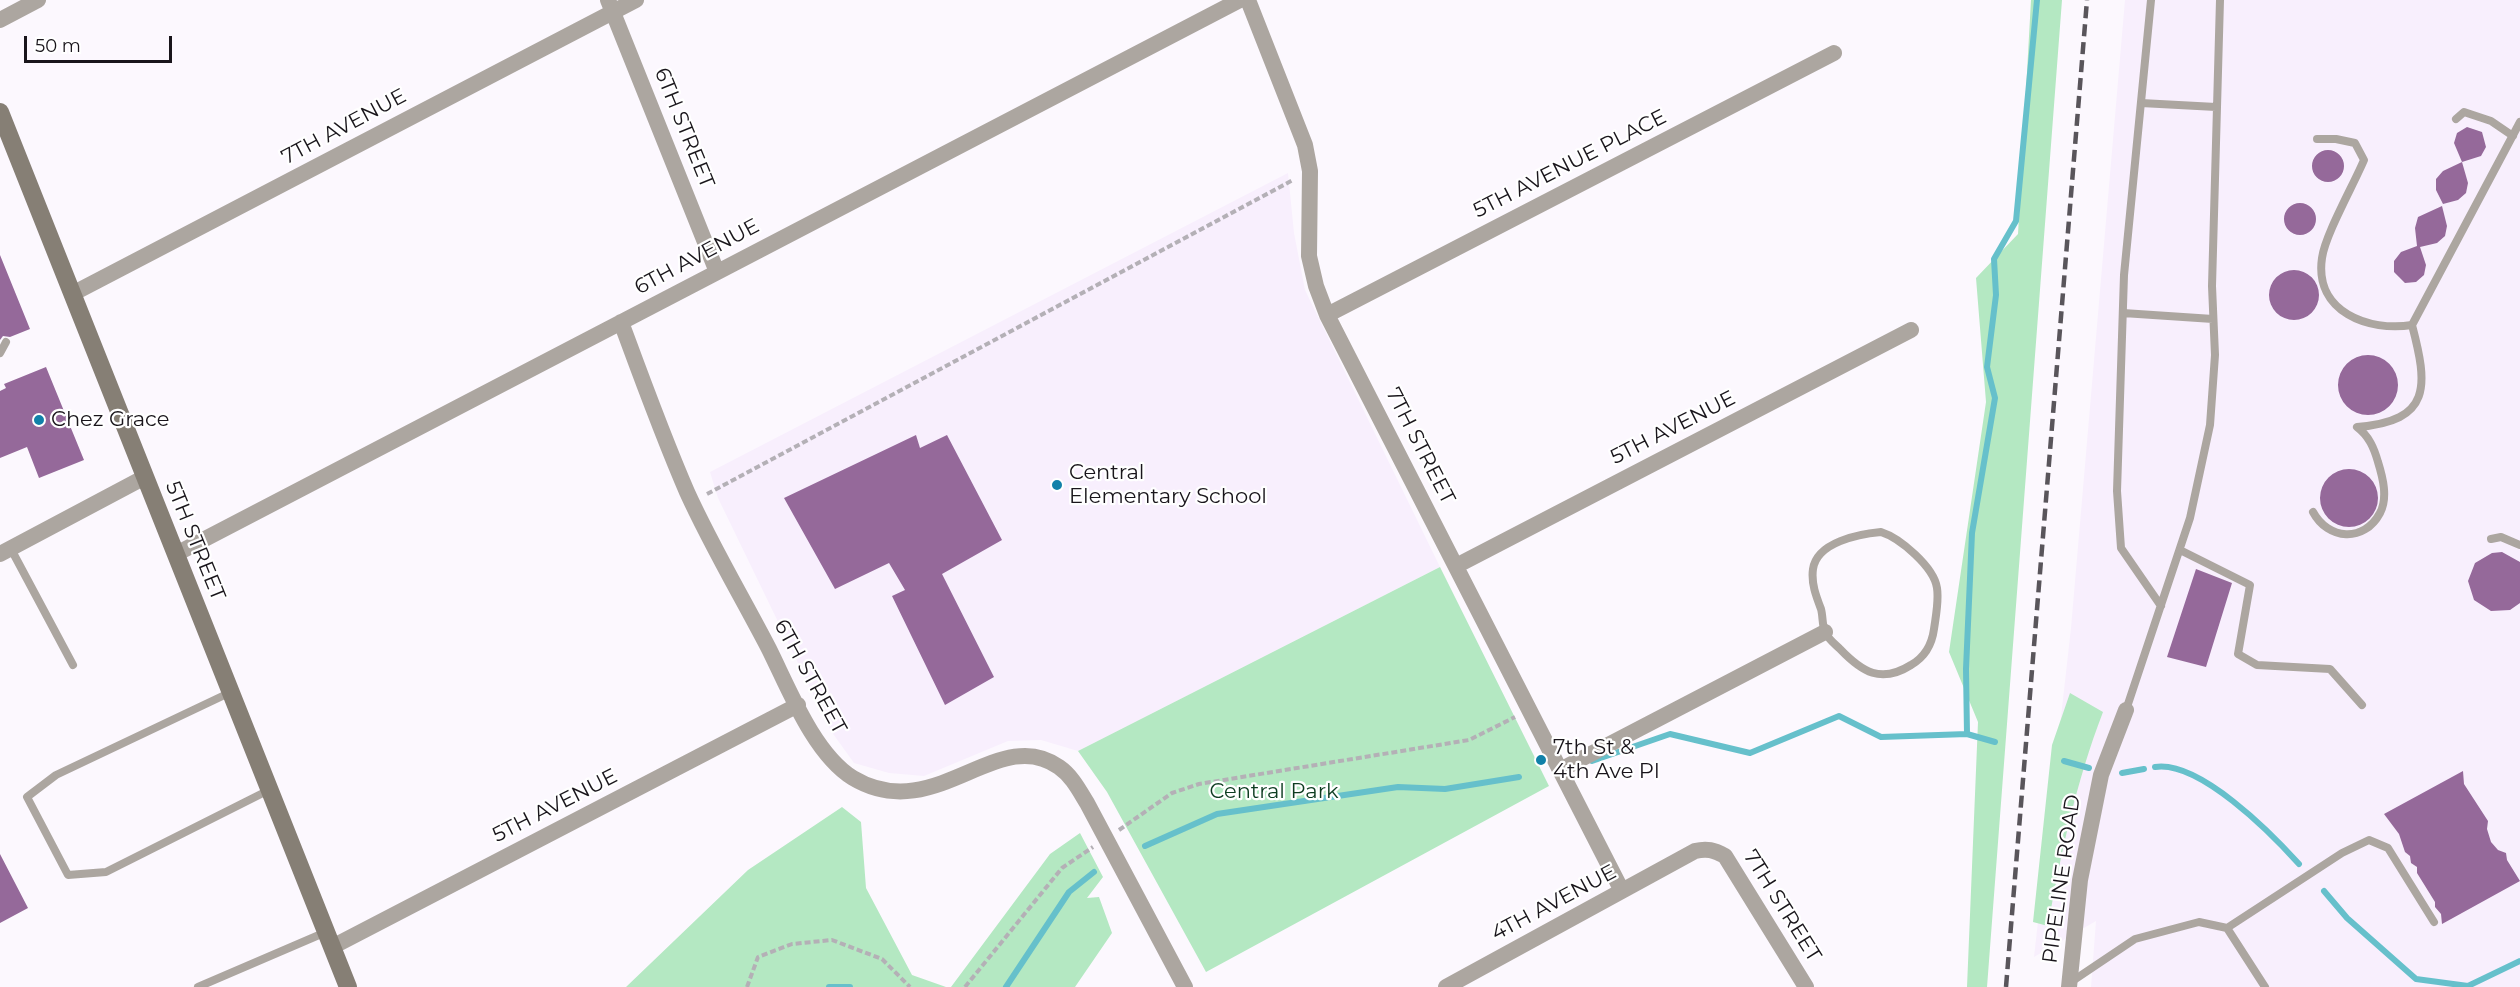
<!DOCTYPE html>
<style>
body{margin:0}
#map{position:relative;width:2520px;height:987px;overflow:hidden;background:#fcf8fe;font-family:Montserrat,sans-serif}
canvas{display:block}
.scale{position:absolute;left:24px;top:36px;width:148px;height:27px;box-sizing:border-box;border:3px solid #19151b;border-top:0;padding-left:8px;font-size:18px;line-height:21px;white-space:nowrap;color:#19151b;-webkit-text-stroke:4px #fff;paint-order:stroke}
</style>
<div id="map">
<canvas width="2520" height="987"></canvas>
<div class="scale">50 m</div>
</div>
<script>
const ctx = document.querySelector('canvas').getContext('2d');
ctx.lineJoin = 'round';
function paint(path, color) { ctx.fillStyle = color; ctx.fill(path, 'evenodd'); }
function trace(path, color, width, dash) { ctx.strokeStyle = color; ctx.lineWidth = width; ctx.lineCap = dash ? 'butt' : 'round'; ctx.setLineDash(dash || []); ctx.stroke(path); }
function label(font, color, halo, rows, align = 'center') {
  ctx.font = font + ' Montserrat,sans-serif'; ctx.lineWidth = 4.5; ctx.setLineDash([]); ctx.textBaseline = 'middle'; ctx.strokeStyle = halo; ctx.fillStyle = color; for (const [text, x, y, turn = 0] of rows) {
    ctx.save(); ctx.translate(x, y); ctx.rotate((+turn || 0) * Math.PI / 180); ctx.textAlign = isNaN(turn) ? turn : align; if (halo) ctx.strokeText(text, 0, 0); ctx.fillText(text, 0, 0); ctx.restore();
  }
}
const built = new Path2D(`
 M2125,0H2520V987H2091L2096,921L2034,957L2071,628Z
 M1288,173L1294,233L1305,290L1440,567L1078,751L1041,740L1008,741L924,776L889,773L854,763L831,731L718,498L710,472Z`);
const green = new Path2D(`
 M2031,0H2062L1987,987H1967L1978,722L1949,652L1986,402L1976,278L2018,234Z
 M1440,567L1549,786L1206,972L1107,792L1078,751Z
 M2070,693L2103,712C2076,782 2061,853 2048,926L2033,922L2052,745Z
 M842,807L861,822L866,888L912,975L946,987H626L748,870Z
 M1080,833L1103,877L1087,898L1099,897L1112,933L1075,987H951L1050,854Z`);
const stream = new Path2D(`
 M1967,734L1966,669L1972,533L1995,398L1987,367L1996,295L1994,259L2016,221L2037,0
 M1592,761L1670,734L1750,753L1839,716L1881,737L1967,734L1995,742
 M2064,761L2089,768
 M2155,767C2199,760 2271,833 2299,864
 M2122,773L2144,769
 M1145,846L1217,814L1398,787L1445,789L1519,777
 M2324,891L2347,918L2416,979L2468,986L2520,961
 M829,987H850
 M1006,987L1069,892L1094,872`);
const building = new Path2D(`
 M2467,127L2482,132L2486,147L2481,156L2462,162L2454,143L2457,133Z
 M2312 166a16 16 0 1 1 32 0a16 16 0 1 1-32 0Z
 M2462,162L2468,183L2466,193L2458,200L2443,204L2436,190V179L2443,171Z
 M2284 219a16 16 0 1 1 32 0a16 16 0 1 1-32 0Z
 M2442,206L2447,226L2445,236L2437,243L2420,247L2426,265L2424,275L2416,282L2405,283L2394,272V261L2401,252L2417,246L2415,228L2418,217Z
 M0,255L30,329L10,337L3,336L0,340Z
 M2269 295a25 25 0 1 1 50 0a25 25 0 1 1-50 0Z
 M2338 385a30 30 0 1 1 60 0a30 30 0 1 1-60 0Z
 M46,367L84,460L39,478L27,447L0,458V391L6,388L4,384Z
 M916,435L920,448L947,435L1002,540L942,574L994,677L945,705L892,596L905,590L889,563L835,589L784,498Z
 M2320 498a29 29 0 1 1 58 0a29 29 0 1 1-58 0Z
 M2502,552L2520,562V603L2510,610L2491,611L2474,600L2468,581L2475,563L2492,553Z
 M2196,569L2232,583L2206,667L2167,657Z
 M2463,771L2464,784L2488,821L2487,829L2491,842L2498,850L2506,853L2507,860L2520,881L2442,924L2441,914L2435,907V902L2417,873V867L2411,863L2410,856L2405,852L2399,834L2384,814Z
 M0,854L28,908L0,923Z`);
const path = new Path2D(`
 M707,494L1293,180
 M1119,830L1172,793L1199,784L1469,740L1515,717
 M747,987L758,957L792,944L832,940L882,959L910,987
 M965,987L1062,868L1093,847`);
const lane = new Path2D(`
 M2151,0L2124,275L2117,491L2121,548L2161,606
 M2141,103L2216,107
 M2456,119L2464,112L2491,121L2513,136
 M2317,139H2336L2355,143L2364,160C2354,184 2325,235 2322,258C2314,312 2369,332 2412,325L2520,122
 M2123,313L2213,319
 M0,353L6,342
 M2313,512C2328,540 2364,543 2380,513C2388,498 2383,478 2378,462C2374,448 2369,436 2357,427C2432,421 2428,386 2412,325
 M1881,532C1900,538 1934,567 1937,588C1939,601 1936,615 1934,629C1932,644 1925,657 1911,665C1881,684 1862,672 1840,649C1835,644 1827,638 1825,632C1822,625 1823,616 1821,609C1816,596 1811,583 1813,569C1817,542 1859,534 1881,532Z
 M2491,539L2501,537L2520,545
 M11,549L73,665
 M2180,550L2250,585L2238,654L2257,665L2330,669L2362,705
 M231,692L56,775L27,797L68,875L106,872L269,790
 M2126,710L2190,518L2210,425L2215,355L2212,286L2220,0
 M2227,928L2265,987
 M2071,982L2135,939L2199,922L2227,928L2342,853L2369,840L2388,848L2434,922
 M198,987L326,932`);
const street = new Path2D(`
 M608,0L717,272
 M1248,0L1305,145L1310,171L1309,256L1316,286L1327,315L1622,891
 M0,20L38,0
 M72,294L636,0
 M1327,315L1834,53
 M621,322C642,379 663,437 687,492C711,545 742,597 769,649C789,689 814,754 853,778C935,827 998,723 1059,767C1072,776 1079,790 1087,803L1185,987
 M0,554L145,477
 M176,554L1240,0
 M1456,566L1911,330
 M1560,770L1825,632
 M332,947L798,705
 M1446,987L1695,851C1707,848 1714,850 1725,856L1806,987
 M2069,987L2080,880L2101,775L2126,710`);
const secondary = new Path2D(`
 M0,112L348,987`);
const rail = new Path2D(`
 M2006,987L2087,0`);
const markers = [
 [39,420,6,"#1181a9"],
 [1057,485,6,"#1181a9"],
 [1541,760,6,"#1181a9"]
];
const streetNames = [
 ["7TH AVENUE",344,127,-28],
 ["6TH STREET",684,128,68],
 ["5TH AVENUE PLACE",1570,164,-27],
 ["6TH AVENUE",697,257,-28],
 ["5TH AVENUE",1673,428,-27],
 ["7TH STREET",1420,446,63],
 ["5TH STREET",195,541,68],
 ["6TH STREET",810,677,61],
 ["5TH AVENUE",555,806,-27],
 ["PIPELINE ROAD",2062,879,-82],
 ["4TH AVENUE",1554,903,-28],
 ["7TH STREET",1782,906,58]
];
const poiNames = [
 ["Chez Grace",51,420],
 ["Central",1069,473],
 ["Elementary School",1069,497],
 ["7th St &",1553,748],
 ["4th Ave Pl",1553,772]
];
const parkNames = [
 ["Central Park",1274,792]
];
paint(built, '#f8effd');
paint(green, '#b4e8c2');
trace(stream, '#66c0cb', 6);
paint(building, '#95699a');
trace(path, '#b4b0b6', 4, [6, 3]);
trace(lane, '#aca6a0', 8);
trace(street, '#aca6a0', 16);
trace(secondary, '#867f75', 18);
trace(rail, '#59555b', 4.5, [12, 6]);
for (const [x, y, r, color] of markers) { const dot = new Path2D(); dot.arc(x, y, r, 0, 2 * Math.PI); ctx.fillStyle = color; ctx.fill(dot); trace(dot, '#fff', 2); }
label('21px', '#19151b', '#fff', streetNames);
label('21px', '#19151b', '#fff', poiNames, 'left');
label('21px', '#0d3c20', '#fff', parkNames);
</script>
